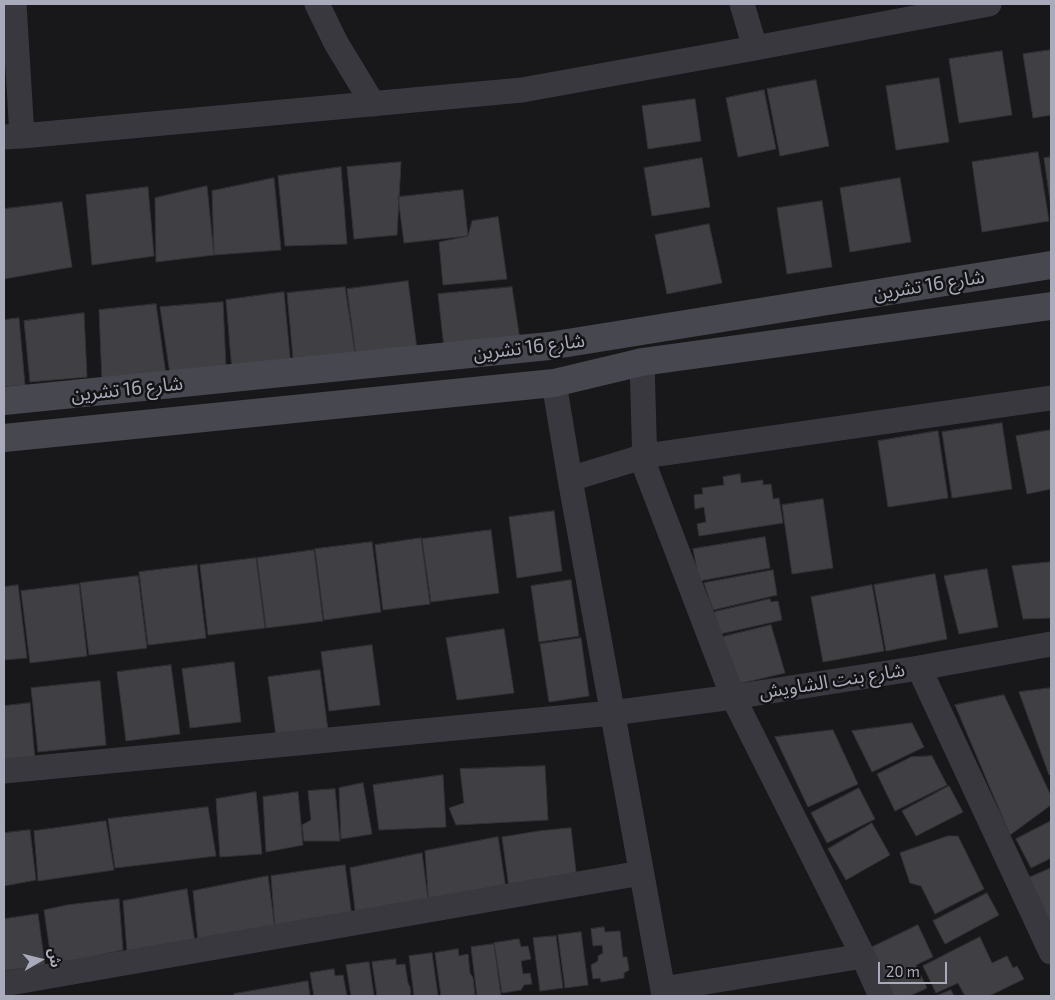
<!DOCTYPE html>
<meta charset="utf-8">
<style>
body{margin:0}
#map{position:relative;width:1055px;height:1000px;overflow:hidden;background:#18171a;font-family:"Exo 2","Noto Sans Arabic",sans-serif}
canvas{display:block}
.frame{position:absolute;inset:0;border:5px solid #a9abba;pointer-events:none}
.north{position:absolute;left:15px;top:935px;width:50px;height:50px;-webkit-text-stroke:4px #131215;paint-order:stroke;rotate:82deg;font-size:14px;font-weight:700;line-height:20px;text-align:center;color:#a9abba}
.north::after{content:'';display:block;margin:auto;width:18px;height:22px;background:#a9abba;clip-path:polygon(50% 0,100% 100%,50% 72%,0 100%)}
.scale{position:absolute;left:878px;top:962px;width:69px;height:22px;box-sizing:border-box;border:2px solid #a9abba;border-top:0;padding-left:6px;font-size:15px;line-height:18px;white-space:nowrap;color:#a9abba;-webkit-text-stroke:4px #131215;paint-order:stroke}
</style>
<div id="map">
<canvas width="1055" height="1000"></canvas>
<div class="frame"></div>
<div class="north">ش</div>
<div class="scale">20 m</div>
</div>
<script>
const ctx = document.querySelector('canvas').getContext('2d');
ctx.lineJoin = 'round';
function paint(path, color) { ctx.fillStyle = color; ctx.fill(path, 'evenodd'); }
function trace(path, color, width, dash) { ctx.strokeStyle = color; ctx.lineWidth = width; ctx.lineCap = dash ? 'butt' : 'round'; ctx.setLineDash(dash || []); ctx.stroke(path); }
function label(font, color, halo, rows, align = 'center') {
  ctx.font = font + ' "Exo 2","Noto Sans Arabic",sans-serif'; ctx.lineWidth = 5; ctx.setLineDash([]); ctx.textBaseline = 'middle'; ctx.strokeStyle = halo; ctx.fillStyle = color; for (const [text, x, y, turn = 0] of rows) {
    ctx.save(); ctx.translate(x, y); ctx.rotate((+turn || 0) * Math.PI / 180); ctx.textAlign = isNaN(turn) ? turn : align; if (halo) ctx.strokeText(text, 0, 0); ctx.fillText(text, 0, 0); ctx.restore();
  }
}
const building = new Path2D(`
 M1051,50V115L1033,118L1023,54Z
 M1002,51L1012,115L959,123L949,59Z
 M939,78L949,142L896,150L886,86Z
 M816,80L829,146L780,156L767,89Z
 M764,90L776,149L738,157L726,98Z
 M695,99L701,141L648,149L642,106Z
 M1038,152L1049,221L982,232L972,162Z
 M1051,157V208L1044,158Z
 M702,158L710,207L652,216L644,168Z
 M401,162L397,235L354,239L347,167Z
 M341,167L347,244L285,246L278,176Z
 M274,178L281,250L214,255L212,191Z
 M900,178L911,242L850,252L840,188Z
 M207,186L214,255L156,262L155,198Z
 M148,187L154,256L92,265L86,195Z
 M463,190L468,236L404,243L398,197Z
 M822,201L832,267L787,274L777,208Z
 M62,202L72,267L4,279V209Z
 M498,217L507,279L443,285L439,242L468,236L472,221Z
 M709,224L722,283L667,294L655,235Z
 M408,281L417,349L356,357L347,289Z
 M345,287L356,359L294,369L287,293Z
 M512,287L520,340L444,348L438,294Z
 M284,292L291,367L232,371L226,300Z
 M223,302L226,367L170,374L160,307Z
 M156,304L167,382L102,381L99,310Z
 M84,313L87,377L30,382L24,321Z
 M19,318L25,385L4,387V320Z
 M1002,423L1012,489L952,498L942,432Z
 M1051,430V489L1027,494L1016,436Z
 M938,431L948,498L888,507L878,441Z
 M740,474L741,483L763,480V485L771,484L773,499L779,498L783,523L699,536L697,524L706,522L704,507L695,509L694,495L703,494L702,488L724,485L723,477Z
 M823,499L833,568L792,574L782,505Z
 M554,511L562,571L517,578L509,517Z
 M491,530L499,593L431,602L422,539Z
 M765,537L770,568L699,581L693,549Z
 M421,538L430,604L383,610L375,545Z
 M372,542L381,612L324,620L315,549Z
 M314,550L323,621L266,628L257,558Z
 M256,558L265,628L208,635L200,565Z
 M1051,562V618L1023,619L1012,566Z
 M197,565L206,638L148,645L139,572Z
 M987,569L998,627L959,634L944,576Z
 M773,570L777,595L713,610L704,583Z
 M935,574L947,639L886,651L874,585Z
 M138,576L147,648L89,655L80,583Z
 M571,580L579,636L539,642L531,586Z
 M79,584L87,656L30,663L21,591Z
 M18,585L27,658L4,660V587Z
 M872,585L884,651L823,662L811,597Z
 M770,599L771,602L778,601L782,620L720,634L714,612Z
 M771,625L785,673L738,684L722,637Z
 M504,629L514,693L457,700L446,638Z
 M581,638L589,696L549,702L540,644Z
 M372,645L380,705L329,711L321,652Z
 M234,662L241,722L190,728L182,669Z
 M171,665L180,734L126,741L117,672Z
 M320,670L328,730L276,736L268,677Z
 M100,681L106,745L38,752L31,688Z
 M1051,688V773L1049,775L1019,692Z
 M1004,695L1051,796V805L1010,835L955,705Z
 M30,703L35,760L4,763V706Z
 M912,723L924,747L872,772L852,731Z
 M833,730L858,784L808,807L775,737Z
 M932,756L947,785L895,811L877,774L911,757Z
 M545,766L548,820L456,825L449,808L464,803L460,769Z
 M443,775L446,827L379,830L373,785Z
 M363,783L372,834L341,839L339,788Z
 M949,786L963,812L916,836L902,811Z
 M859,788L875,819L827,843L811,813Z
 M335,789L340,841H304L302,825L311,820L308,791Z
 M256,792L262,854L220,857L216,799Z
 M298,792L303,845L266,852L263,797Z
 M208,807L216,856L115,868L108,819Z
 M106,821L114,870L38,881L34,831Z
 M1051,821V858L1031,868L1016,839Z
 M872,823L890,855L846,880L828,849Z
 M571,828L577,880L509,888L502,837L539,831Z
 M30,830L36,880L4,886V833Z
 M948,836H958L984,889L935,914L921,886L910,883L900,853Z
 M498,837L506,889L429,907L425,851Z
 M422,853L429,907L356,918L350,868Z
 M345,865L352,917L275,929L271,876Z
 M1051,868V934L1026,879Z
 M268,876L275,929L198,942L193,891Z
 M187,889L195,942L127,952L123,901Z
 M987,893L999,915L945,944L933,921Z
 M119,899L123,950L52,966L44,910L67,905Z
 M38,914L45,965L4,971V919Z
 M918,925L933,957L916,965L927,988L910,996H889L866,950Z
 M604,927L605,932L620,931L623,957H627L629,970L624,973V978L601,982L600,978L593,979L591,965L598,961V956L603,953L602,945L593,946L591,929Z
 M581,932L588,985L565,988L558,935Z
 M556,936L563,988L540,991L533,938Z
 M980,937L992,963L1007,956L1013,968L1017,966L1024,979L989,996H965L958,983L936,993L923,966Z
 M519,939L521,947L528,946L531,959L521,961L523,974L530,973L532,984L524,985L521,990L502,993L494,943Z
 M494,944L501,996H477L471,947Z
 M458,949L459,956L468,954L470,973L473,978L475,995L469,996H441L435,953Z
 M432,953L438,996H414L409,956Z
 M396,959V965L405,964L408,983L410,987L411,996H377L372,962Z
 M369,962L374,996H351L346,965Z
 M334,969L335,976L343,975L347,996H314L310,973Z
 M308,981L310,996H234V994Z
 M951,990L954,996H936Z`);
const street = new Path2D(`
 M14,4L22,136
 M317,4L336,43L373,104
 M742,4L755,48
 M4,137L22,136L522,90L755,48L989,4
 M642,362L645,467L733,697L863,956L881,996
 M554,383L570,479L664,996
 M570,479L645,456L1051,398
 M919,668L1051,952
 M4,771L612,713L733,697L919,668L1051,644
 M4,984L641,873
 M663,989L863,956`);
const secondary = new Path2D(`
 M4,401L549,346L1051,265
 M4,438L554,383L642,362L1051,306`);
const streetNames = [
 ["شارع 16 تشرين",929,285,-9],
 ["شارع 16 تشرين",529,347,-7],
 ["شارع 16 تشرين",127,389,-6],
 ["شارع بنت الشاويش",832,681,-9]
];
paint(building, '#3f3f44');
trace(building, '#323136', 1);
trace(street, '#39383f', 25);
trace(secondary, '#46474f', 28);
label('19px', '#a9abba', '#131215', streetNames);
</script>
